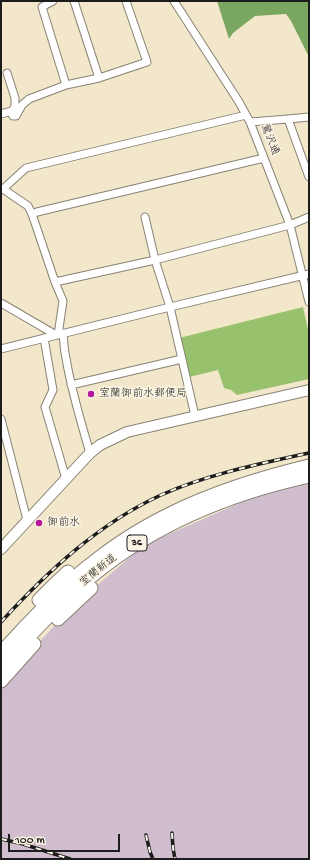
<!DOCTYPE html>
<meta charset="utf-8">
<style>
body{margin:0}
#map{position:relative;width:310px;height:860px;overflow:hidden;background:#f3e7cb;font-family:"Gochi Hand",sans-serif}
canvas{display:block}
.frame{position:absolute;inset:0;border:2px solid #1c1c1c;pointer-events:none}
.scale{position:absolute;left:8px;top:834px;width:112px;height:18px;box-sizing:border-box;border:2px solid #1c1c1c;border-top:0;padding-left:5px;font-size:12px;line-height:14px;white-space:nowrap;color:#1c1c1c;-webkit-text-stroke:3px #fcf5e5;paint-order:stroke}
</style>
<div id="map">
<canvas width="310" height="860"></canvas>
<div class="frame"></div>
<div class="scale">100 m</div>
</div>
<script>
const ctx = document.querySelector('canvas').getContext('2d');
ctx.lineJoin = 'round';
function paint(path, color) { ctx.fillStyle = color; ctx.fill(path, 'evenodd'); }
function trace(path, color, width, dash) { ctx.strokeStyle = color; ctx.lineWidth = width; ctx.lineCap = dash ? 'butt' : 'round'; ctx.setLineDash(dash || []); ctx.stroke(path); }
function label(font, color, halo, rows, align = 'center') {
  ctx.font = font + ' "Gochi Hand","Klee One",sans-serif'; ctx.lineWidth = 3; ctx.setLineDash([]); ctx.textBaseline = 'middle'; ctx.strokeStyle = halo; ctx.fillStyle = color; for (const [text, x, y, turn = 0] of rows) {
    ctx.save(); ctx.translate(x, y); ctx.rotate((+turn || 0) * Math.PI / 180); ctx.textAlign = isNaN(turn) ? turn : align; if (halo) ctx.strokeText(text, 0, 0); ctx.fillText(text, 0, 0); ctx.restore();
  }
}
const industrial = new Path2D(`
 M309,482V859H1V683L73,606L144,545L260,494Z`);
const green = new Path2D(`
 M303,307L309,334V379L237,395L231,390L224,388L218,370L189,377L179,338Z`);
const forest = new Path2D(`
 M217,1H309V55H308L291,21L286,14L255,16L233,33L229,39Z`);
const street = new Path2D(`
 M53,1L42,7L66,85L99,78L147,62L126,1
 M74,1L99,78
 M174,1L239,102L250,122L290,225L309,302
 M7,73L15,98V106L11,113L13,116H16L22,105L29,99L66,85
 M1,114L12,111
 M288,119L309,177
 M250,122L288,119L309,117
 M1,188L3,189L26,168L246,115
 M3,189L28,206L32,214L55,282L63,301L58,335
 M32,214L37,212L264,158
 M145,217L155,260L170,307L195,416
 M55,282L155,260L290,225L309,217
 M1,303L56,335
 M63,333C64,342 64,350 66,358C71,390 81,422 90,453
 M44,338L53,390L45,407L66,479
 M1,349L170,307L309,274
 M71,385L182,359
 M1,419L27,520`);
const secondary = new Path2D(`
 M1,549L90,453L100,445L127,432L309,390`);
const highway = new Path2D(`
 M39,600L53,586L68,572
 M58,619L91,588
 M1,653C26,625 52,598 80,573C86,568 93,563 99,558C161,510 234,484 309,466
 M1,667C30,635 60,602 93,575C156,523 231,493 309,476
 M1,681L34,644`);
const rail = new Path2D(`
 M1,622C47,572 98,524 161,495C208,474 259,464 309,453
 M172,833L173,848L175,859
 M146,835L150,852L153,859
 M1,839L23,844L70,859`);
const markers = [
 [91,394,4,"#b5179e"],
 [39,523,4,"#b5179e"]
];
const shields = [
 [137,543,20]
];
const shieldNames = [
 ["36",137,543]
];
const streetNames = [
 ["鶯沢通",269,140,68],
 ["室蘭新道",99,571,-39]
];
const poiNames = [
 ["室蘭御前水郵便局",99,394],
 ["御前水",47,523]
];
paint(industrial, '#d0bdce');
paint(green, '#98c16d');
paint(forest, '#7aa760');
trace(street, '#888274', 9);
trace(secondary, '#888274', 12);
trace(highway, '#888274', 15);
trace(street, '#fff', 7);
trace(secondary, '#fff', 10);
trace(highway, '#fff', 13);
trace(rail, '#1c1c1c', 3.5);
trace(rail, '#fcf5e5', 2, [6]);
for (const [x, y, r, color] of markers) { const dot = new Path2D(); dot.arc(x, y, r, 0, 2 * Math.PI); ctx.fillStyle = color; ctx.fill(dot); trace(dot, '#fcf5e5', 1.5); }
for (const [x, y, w] of shields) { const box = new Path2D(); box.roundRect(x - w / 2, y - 8, w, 16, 3); ctx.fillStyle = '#fcf5e5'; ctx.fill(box); trace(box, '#1c1c1c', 1); }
label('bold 10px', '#1c1c1c', null, shieldNames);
label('11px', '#1c1c1c', '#fcf5e5', streetNames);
label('11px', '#1c1c1c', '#fcf5e5', poiNames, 'left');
</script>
